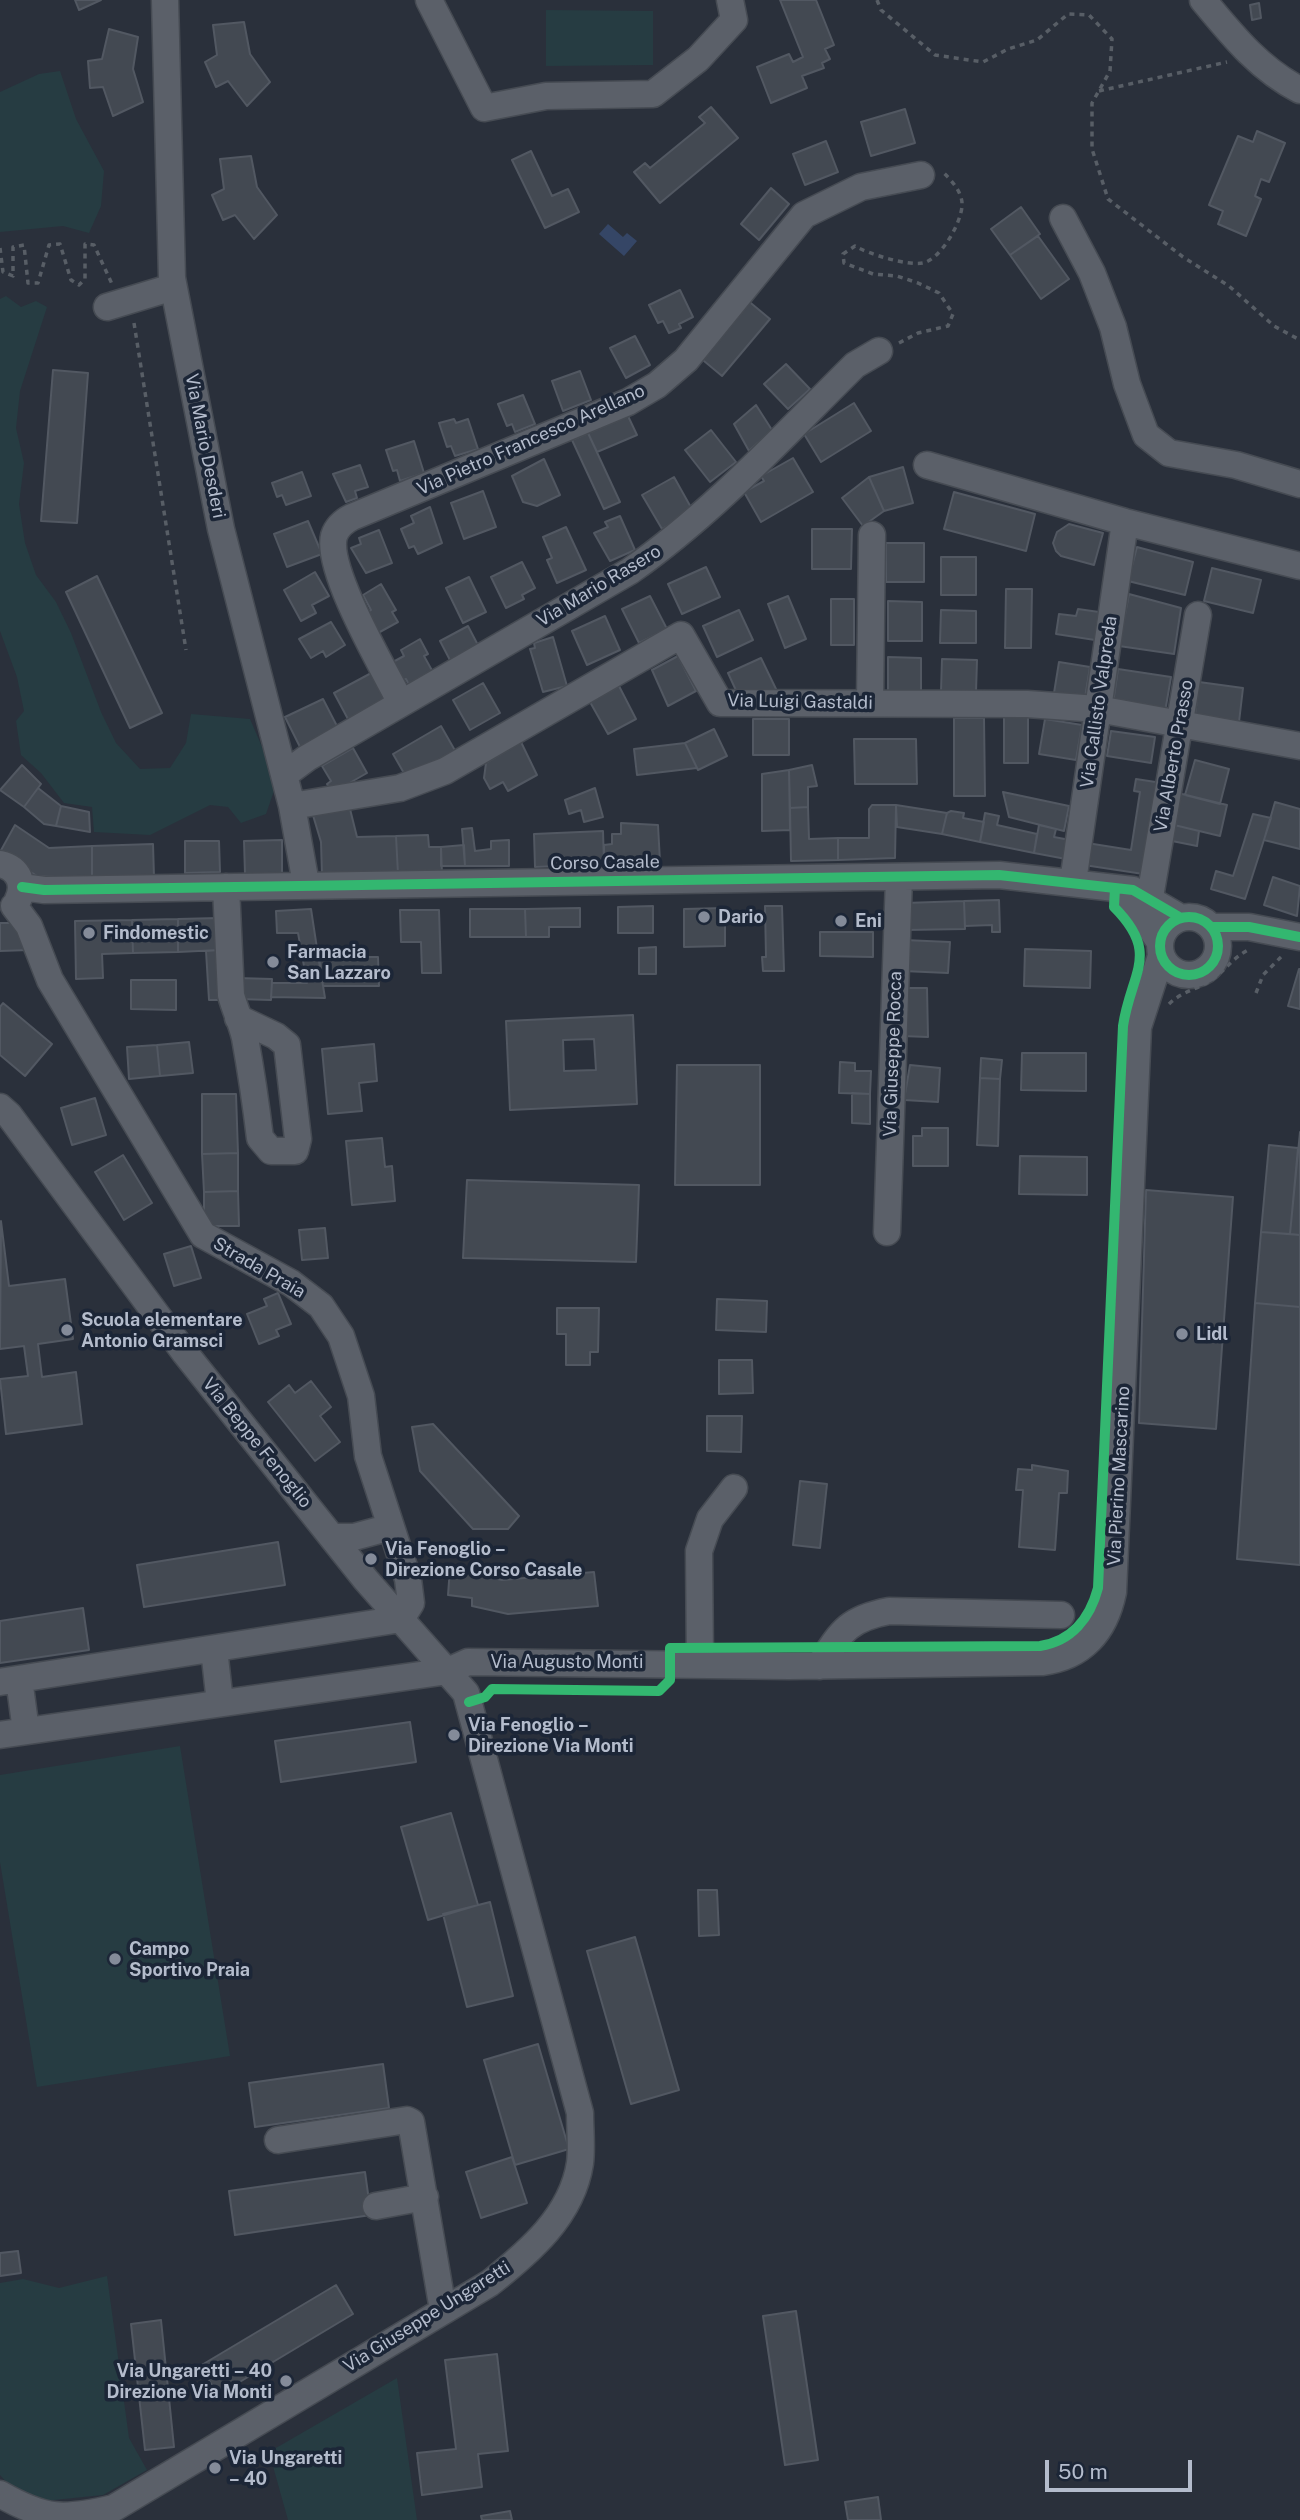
<!DOCTYPE html>
<meta charset="utf-8">
<style>
body{margin:0}
#map{position:relative;width:1300px;height:2520px;overflow:hidden;background:#2a303b;font-family:"Public Sans",sans-serif}
canvas{display:block}
.scale{position:absolute;left:1045px;top:2460px;width:147px;height:32px;box-sizing:border-box;border:4px solid #b4bccc;border-top:0;padding-left:9px;font-size:21px;line-height:24px;white-space:nowrap;color:#b4bccc;-webkit-text-stroke:5px #1c2637;paint-order:stroke}
</style>
<div id="map">
<canvas width="1300" height="2520"></canvas>
<div class="scale">50 m</div>
</div>
<script>
const ctx = document.querySelector('canvas').getContext('2d');
ctx.lineJoin = 'round';
function paint(path, color) { ctx.fillStyle = color; ctx.fill(path, 'evenodd'); }
function trace(path, color, width, dash) { ctx.strokeStyle = color; ctx.lineWidth = width; ctx.lineCap = dash ? 'butt' : 'round'; ctx.setLineDash(dash || []); ctx.stroke(path); }
function label(font, color, halo, rows, align = 'center') {
  ctx.font = font + ' "Public Sans",sans-serif'; ctx.lineWidth = 7; ctx.setLineDash([]); ctx.textBaseline = 'middle'; ctx.strokeStyle = halo; ctx.fillStyle = color; for (const [text, x, y, turn = 0] of rows) {
    ctx.save(); ctx.translate(x, y); ctx.rotate((+turn || 0) * Math.PI / 180); ctx.textAlign = isNaN(turn) ? turn : align; if (halo) ctx.strokeText(text, 0, 0); ctx.fillText(text, 0, 0); ctx.restore();
  }
}
const green = new Path2D(`
 M546,10L653,11V65L546,66Z
 M60,71L76,119L104,171L101,206L89,233L63,226L0,232V92L39,74Z
 M6,296L21,307L36,301L47,307L20,391L16,428L24,463L19,504L25,543L36,575L56,602L71,633L101,712L116,743L140,769L170,768L186,743L191,714L250,719L266,756L275,788L266,814L241,823L228,807L210,805L150,835L94,832L92,807L64,803L41,773L21,755L16,721L24,711L17,677L0,631V299Z
 M180,1746L230,2056L37,2087L0,1862V1775Z
 M107,2276L129,2438L147,2470L103,2495L44,2501L9,2485L0,2475V2283L23,2279L59,2288Z
 M397,2378L417,2520H288L269,2452Z`);
const water = new Path2D(`
 M608,224L623,237L627,233L637,241L624,256L599,234Z`);
const building = new Path2D(`
 M75,0H101L79,10Z
 M780,0H816L834,45L825,49L830,59L822,63L824,68L802,76L807,88L771,103L757,67L789,54L793,62L803,57Z
 M1259,3L1261,18L1252,20L1250,5Z
 M244,22L250,54L270,82L247,106L228,81L216,87L205,62L217,55L213,25Z
 M109,29L138,37L133,69L143,102L113,116L103,87L90,88L88,61L102,59Z
 M711,107L738,138L660,203L634,172L645,163L650,168L705,123L699,117Z
 M905,109L915,143L871,156L861,122Z
 M1257,131L1285,143L1269,182L1261,179L1255,196L1261,199L1246,236L1218,224L1223,211L1209,205L1238,136L1253,142Z
 M826,141L838,172L805,185L793,154Z
 M531,151L552,196L568,189L579,212L545,228L512,160Z
 M251,156L257,187L277,215L254,239L235,215L223,220L212,195L224,189L220,159Z
 M771,188L789,204L759,240L741,224Z
 M1021,207L1040,234L1010,255L991,229Z
 M1038,236L1069,279L1041,299L1010,255Z
 M680,290L693,317L679,324L681,328L669,333L663,321L658,323L649,305Z
 M746,299L770,319L722,376L698,356Z
 M635,336L650,365L626,378L610,348Z
 M786,364L810,389L788,409L764,384Z
 M53,370L88,373L77,523L41,521Z
 M580,371L591,400L563,411L552,381Z
 M523,395L535,424L515,432L512,424L507,426L498,404Z
 M854,403L871,431L821,462L804,434Z
 M756,405L772,430L749,451L734,424Z
 M628,416L637,435L597,452L588,433Z
 M454,419L456,423L468,419L478,449L455,456L451,446L447,447L439,423Z
 M711,430L736,462L710,482L685,450Z
 M588,433L620,502L604,509L572,440Z
 M414,441L424,473L400,481L397,470L393,471L386,450Z
 M793,458L813,492L761,522L744,492L764,481L761,476Z
 M544,459L560,495L537,506L523,502L512,476Z
 M360,465L368,487L355,491L357,498L346,502L333,474Z
 M903,467L913,503L884,511L869,477Z
 M302,472L311,496L286,505L282,495L277,497L272,483Z
 M674,477L693,511L662,529L642,495Z
 M869,477L884,511L863,526L842,498Z
 M483,491L496,527L464,539L451,503Z
 M954,492L1035,514L1026,551L944,529Z
 M430,507L442,543L418,554L414,546L409,548L401,529L414,523L411,516Z
 M620,516L635,550L610,561L594,533L608,527L605,522Z
 M308,521L322,554L287,567L274,534Z
 M1069,524L1103,533L1094,565L1061,556L1056,551L1053,543L1057,532Z
 M566,527L586,570L557,583L547,560L552,558L543,537Z
 M812,529H852L851,569H812Z
 M379,530L392,563L366,573L351,548L361,544L359,538Z
 M886,543H924V582H886Z
 M1137,547L1193,562L1185,595L1128,581Z
 M941,557H976V595H941Z
 M522,562L535,588L522,595L524,599L506,608L491,577Z
 M706,567L720,597L682,614L668,584Z
 M1212,568L1261,580L1253,613L1204,601Z
 M315,572L329,596L312,605L316,613L301,621L284,590Z
 M97,576L162,713L130,728L66,592Z
 M469,577L486,612L463,623L446,588Z
 M381,584L396,610L392,612L398,622L378,633L367,612L371,610L363,595Z
 M1006,589H1032L1031,648H1005Z
 M1129,594L1181,608L1174,654L1119,646Z
 M650,596L667,629L639,643L622,609Z
 M788,596L806,639L785,648L768,604Z
 M831,599H854V645H831Z
 M888,601L922,602V641H888Z
 M1078,609L1099,612L1095,640L1056,634L1059,614L1076,616Z
 M739,610L753,640L717,657L703,626Z
 M941,610L976,611V643H940Z
 M605,616L620,650L587,665L572,631Z
 M331,622L345,645L326,657L323,651L311,658L299,639Z
 M468,626L480,649L452,664L440,641Z
 M553,637L567,686L543,692L530,649L535,648L534,643Z
 M420,639L428,654L424,656L434,674L410,687L406,679L401,681L391,663L404,656L401,650Z
 M678,656L696,691L668,706L652,670Z
 M888,657L921,658V693L888,692Z
 M761,658L777,691L739,697L728,673Z
 M942,659L977,660L976,692L941,691Z
 M1059,662L1090,667L1085,698L1054,693Z
 M1118,669L1171,677L1165,712L1113,703Z
 M375,671L390,699L349,721L334,693Z
 M1199,682L1243,688L1239,722L1195,716Z
 M483,683L500,713L470,730L453,700Z
 M619,686L636,719L608,734L590,702Z
 M323,699L338,728L300,747L285,717Z
 M1004,717H1028V763H1004Z
 M954,718H984L985,796H954Z
 M753,719H789V755H753Z
 M1045,719L1082,725L1076,760L1039,754Z
 M441,726L457,754L409,782L393,754Z
 M714,729L727,756L698,770L685,743Z
 M1111,731L1155,737L1151,763L1107,756Z
 M854,739H916L917,784H855Z
 M521,742L537,775L508,791L503,782L490,789L484,778L486,763Z
 M685,743L697,768L637,775L634,749Z
 M353,748L367,773L332,793L327,784L331,781L322,766Z
 M1195,760L1229,769L1220,804L1185,795Z
 M22,765L41,784L24,807L0,790Z
 M812,765L817,786L808,787V807L790,808L789,770Z
 M789,770L790,830L762,831V774Z
 M1136,779L1162,783L1150,875L1084,865L1087,843L1131,850L1140,792L1134,791Z
 M38,788L61,806L56,826L44,824L24,807Z
 M595,788L603,817L584,822L581,810L569,814L565,800Z
 M1003,792L1069,806L1064,831L1009,817Z
 M1178,793L1227,805L1220,836L1170,824Z
 M1275,802L1300,809V849L1264,840Z
 M349,805L357,837L396,836L398,874L322,875L321,842L312,812Z
 M872,805H896L895,858L838,860V838H869V809Z
 M896,805L947,813L942,834L897,827Z
 M61,806L89,812L90,832L56,826Z
 M808,807L809,839L838,838V860L791,861L790,808Z
 M951,811L964,813L963,818L984,822L980,842L942,834L947,813Z
 M985,813L999,816L997,825L1037,834L1034,853L980,842Z
 M1253,814L1271,818L1245,899L1211,889L1216,871L1233,876Z
 M621,823L658,825L660,862L604,864V845L612,844V834H621Z
 M1170,824L1199,831L1197,846L1167,840Z
 M15,825L49,848L92,846V879L37,876L0,852Z
 M1039,825L1056,829L1054,837L1070,840L1066,859L1034,853Z
 M472,828L475,851L491,849V841L509,840V866H465L462,829Z
 M603,831L604,864L535,867L534,834Z
 M428,835L429,847H441L442,874H398L396,836Z
 M282,840V874H245L244,841Z
 M185,841H219L220,872L185,873Z
 M153,844L154,877L92,879V846Z
 M464,845L465,866H441V847Z
 M1273,877L1300,886L1297,916L1264,905Z
 M999,900L1000,932H992V925L965,926L964,901Z
 M964,901L965,929L905,930V903Z
 M653,906V933H618V907Z
 M765,906H782L784,971H763L762,957H766Z
 M580,908V927H549V937H526L525,909Z
 M725,908V946L684,947V909Z
 M311,909L318,955H302L298,933H277L276,911Z
 M470,909H525L526,937H470Z
 M400,910H439L441,973H422L421,942H401Z
 M218,918L219,950L178,952V919Z
 M178,919V952L133,953L132,920Z
 M132,920L133,953L102,954L103,978L76,979L75,921Z
 M0,923H23L29,950L0,951Z
 M820,932H873V957L820,956Z
 M904,940L950,942L948,973L903,971Z
 M656,947V974H639V948Z
 M1025,949L1091,951L1090,988L1024,986Z
 M219,950L222,1000H209L206,951Z
 M302,955H318L325,998L271,997L272,983H307Z
 M319,957H378L379,986H323Z
 M1299,969H1300V1009L1288,1006Z
 M237,978L272,979L271,1000L237,999Z
 M131,980H176V1010L131,1009Z
 M908,988H927L928,1037L902,1036Z
 M3,1003L52,1044L25,1076L0,1055V1007Z
 M633,1015L637,1104L510,1110L506,1021ZM594,1039L596,1070L564,1071L563,1040Z
 M189,1042L193,1073L160,1076L157,1045Z
 M374,1044L377,1081L359,1083L362,1111L328,1114L322,1049Z
 M157,1045L160,1076L129,1079L127,1047Z
 M1022,1053H1086V1091L1021,1090Z
 M981,1058L1002,1060L1000,1079L980,1078Z
 M840,1062L855,1063V1071H871L870,1094L839,1093Z
 M677,1065H760V1185H675Z
 M910,1065L940,1068L938,1102L904,1100Z
 M980,1078L1000,1079L998,1146L977,1145Z
 M852,1093L870,1094V1124L852,1123Z
 M202,1094H236L238,1153L202,1154Z
 M95,1098L106,1135L72,1145L61,1108Z
 M922,1128H948V1166H913V1136H922Z
 M1300,1132V1235L1290,1234Z
 M382,1138L385,1167L392,1166L395,1201L352,1205L346,1141Z
 M1269,1145L1298,1148L1290,1234L1261,1232Z
 M238,1153V1191L204,1192L202,1154Z
 M123,1155L152,1203L124,1220L95,1172Z
 M1020,1156L1087,1157V1195L1019,1194Z
 M467,1180L639,1185L636,1262L463,1258Z
 M1146,1190L1233,1197L1216,1429L1139,1423Z
 M238,1191L239,1226H204V1192Z
 M1,1221L9,1286L65,1279L73,1339L38,1344L42,1377L76,1372L82,1424L6,1434L0,1379L28,1376L24,1346L0,1349Z
 M325,1228L328,1258L302,1260L299,1230Z
 M1261,1232L1300,1235V1307L1255,1303Z
 M191,1246L201,1278L174,1286L164,1254Z
 M278,1293L291,1324L276,1330L279,1336L259,1344L247,1314L267,1306L264,1299Z
 M717,1299L767,1301L766,1332L716,1330Z
 M1255,1303L1300,1307V1565L1237,1559Z
 M557,1308H599L598,1352H590V1365H566V1334H557Z
 M719,1360H752L753,1393L719,1394Z
 M311,1381L331,1407L320,1416L340,1442L315,1461L268,1402L289,1385L295,1393Z
 M707,1416H742L741,1452L707,1451Z
 M433,1424L519,1516L508,1529H473L420,1471L412,1427Z
 M1032,1465L1068,1471L1067,1493H1059L1055,1550L1019,1547L1023,1490H1016L1018,1469L1032,1470Z
 M800,1481L827,1484L820,1548L793,1545Z
 M278,1542L285,1585L144,1607L137,1565Z
 M450,1568L502,1580L594,1572L598,1606L508,1614L472,1606V1598L448,1595Z
 M83,1608L89,1650L0,1663V1621Z
 M410,1722L416,1762L281,1782L275,1741Z
 M451,1813L478,1905L428,1920L401,1827Z
 M698,1890H717L719,1935L699,1936Z
 M490,1902L513,1996L467,2007L443,1914Z
 M635,1937L679,2090L631,2104L587,1951Z
 M538,2044L569,2149L515,2165L484,2060Z
 M383,2064L389,2108L255,2127L249,2083Z
 M512,2157L527,2203L481,2218L466,2172Z
 M365,2172L371,2215L235,2235L229,2191Z
 M18,2251L21,2273L0,2276V2253Z
 M336,2285L353,2314L218,2395L200,2366Z
 M796,2311L818,2460L785,2465L763,2316Z
 M161,2320L174,2447L145,2450L131,2324Z
 M497,2354L508,2451L478,2454L482,2487L422,2495L417,2453L456,2449L445,2360Z
 M878,2497L881,2520H848L845,2502Z
 M510,2511L512,2520H482L481,2516Z`);
const path = new Path2D(`
 M877,0L881,10L935,55L983,62L1008,49L1037,40L1068,14L1089,15L1112,39L1110,71L1092,103V149L1108,199L1183,257L1229,286L1274,326L1300,340
 M1099,91L1227,62
 M0,248L3,272L13,276V247L24,245L28,283H38L49,245L60,244L71,280L79,285L85,279V244L94,245L112,284
 M134,323L186,650
 M899,343L918,333L948,326L953,314L939,293L918,283L897,276L873,274L844,263L843,254L855,246C868,254 908,266 923,263C941,259 961,223 962,206C963,193 952,181 944,173
 M1256,993L1263,975L1281,957
 M1169,1004C1182,991 1199,989 1213,979C1226,969 1233,958 1248,950`);
const minor = new Path2D(`
 M165,0L172,278L221,529L292,806L306,884
 M429,0L484,108L546,96L653,94L698,59L734,20L730,0
 M1203,0C1232,35 1259,69 1300,90
 M1063,218L1092,273L1113,327L1127,384L1146,435L1169,453L1236,465L1300,484
 M107,307L173,287
 M927,465L1125,522L1300,566
 M401,703C385,671 325,569 334,536C337,527 344,521 352,517L628,402L657,385L686,360L804,215L861,187L921,175
 M870,703L872,535
 M284,775L307,758L630,571C714,512 782,437 855,365L879,351
 M292,806L400,788L445,771L681,635L720,703L1027,704L1098,709L1300,746
 M0,864C19,868 26,885 17,902
 M1073,882L1125,522
 M22,887L44,890L999,875L1133,890L1181,918
 M226,887L231,995C235,1010 242,1024 245,1038C251,1071 256,1105 260,1138L271,1151H295L298,1139L287,1045L276,1036L238,1018
 M1115,888L1142,916L1160,942
 M1150,897L1198,615
 M1160 946a29 29 0 1 1 58 0a29 29 0 1 1-58 0Z
 M1211,927H1249L1300,937
 M0,1107L9,1115L185,1353L366,1580L466,1693L580,2113C580,2129 582,2147 580,2163C572,2216 529,2252 490,2283L114,2508C64,2520 45,2520 0,2494
 M887,1232L899,877
 M332,1537H354L391,1527
 M214,1649L220,1703
 M700,1663L699,1551L710,1519L734,1488
 M819,1666C841,1632 847,1619 889,1611L1061,1615
 M19,1679L26,1731
 M0,1682L401,1619L411,1603L408,1579L368,1456L361,1396L341,1336L321,1306L291,1283L203,1235L50,980L29,926L14,906
 M0,1735L448,1671L468,1662L789,1666L1042,1662C1083,1657 1105,1631 1113,1592L1138,1027L1161,956
 M278,2140L407,2120L411,2122L443,2310
 M376,2206L425,2197`);
const cycleway = new Path2D(`
 M22,887L44,890L999,875L1133,890L1181,918
 M1160 946a29 29 0 1 1 58 0a29 29 0 1 1-58 0Z
 M1211,927H1249L1300,937
 M469,1702L485,1697L492,1689L659,1691L670,1680V1648L1040,1646C1072,1641 1090,1618 1098,1588L1123,1026C1131,972 1161,954 1114,907L1115,888`);
const markers = [
 [704,917,7,"#848b99"],
 [841,921,7,"#848b99"],
 [89,933,7,"#848b99"],
 [273,962,7,"#848b99"],
 [67,1330,7,"#848b99"],
 [1182,1334,7,"#848b99"],
 [371,1559,7,"#848b99"],
 [454,1735,7,"#848b99"],
 [115,1959,7,"#848b99"],
 [286,2381,7,"#848b99"],
 [215,2468,7,"#848b99"]
];
const streetNames = [
 ["Via Pietro Francesco Arellano",531,440,-24],
 ["Via Mario Desderi",205,446,79],
 ["Via Mario Rasero",599,586,-31],
 ["Via Luigi Gastaldi",800,702,1],
 ["Via Callisto Valpreda",1099,702,-82],
 ["Via Alberto Prasso",1174,756,-80],
 ["Corso Casale",605,863,-1],
 ["Via Giuseppe Rocca",893,1054,-88],
 ["Strada Praia",259,1268,30],
 ["Via Beppe Fenoglio",257,1443,51],
 ["Via Pierino Mascarino",1119,1476,-87],
 ["Via Augusto Monti",567,1662],
 ["Via Giuseppe Ungaretti",427,2317,-32]
];
const poiNames = [
 ["Dario",718,917],
 ["Eni",855,921],
 ["Findomestic",103,933],
 ["Farmacia",287,952],
 ["San Lazzaro",287,973],
 ["Scuola elementare",81,1320],
 ["Antonio Gramsci",81,1341],
 ["Lidl",1196,1334],
 ["Via Fenoglio –",385,1549],
 ["Direzione Corso Casale",385,1570],
 ["Via Fenoglio –",468,1725],
 ["Direzione Via Monti",468,1746],
 ["Campo",129,1949],
 ["Sportivo Praia",129,1970],
 ["Via Ungaretti – 40",272,2371,"right"],
 ["Direzione Via Monti",272,2392,"right"],
 ["Via Ungaretti",229,2458],
 ["– 40",229,2479]
];
paint(green, '#263c42');
paint(water, '#354666');
paint(building, '#434952');
trace(building, '#525862', 2);
trace(minor, '#464b53', 29);
trace(path, '#585e66', 3.5, [5, 5]);
trace(minor, '#5b6069', 26);
trace(cycleway, '#33b770', 10);
for (const [x, y, r, color] of markers) { const dot = new Path2D(); dot.arc(x, y, r, 0, 2 * Math.PI); ctx.fillStyle = color; ctx.fill(dot); trace(dot, '#1c2637', 2.5); }
label('18px', '#b4bccc', '#1c2637', streetNames);
label('bold 18px', '#b4bccc', '#1c2637', poiNames, 'left');
</script>
